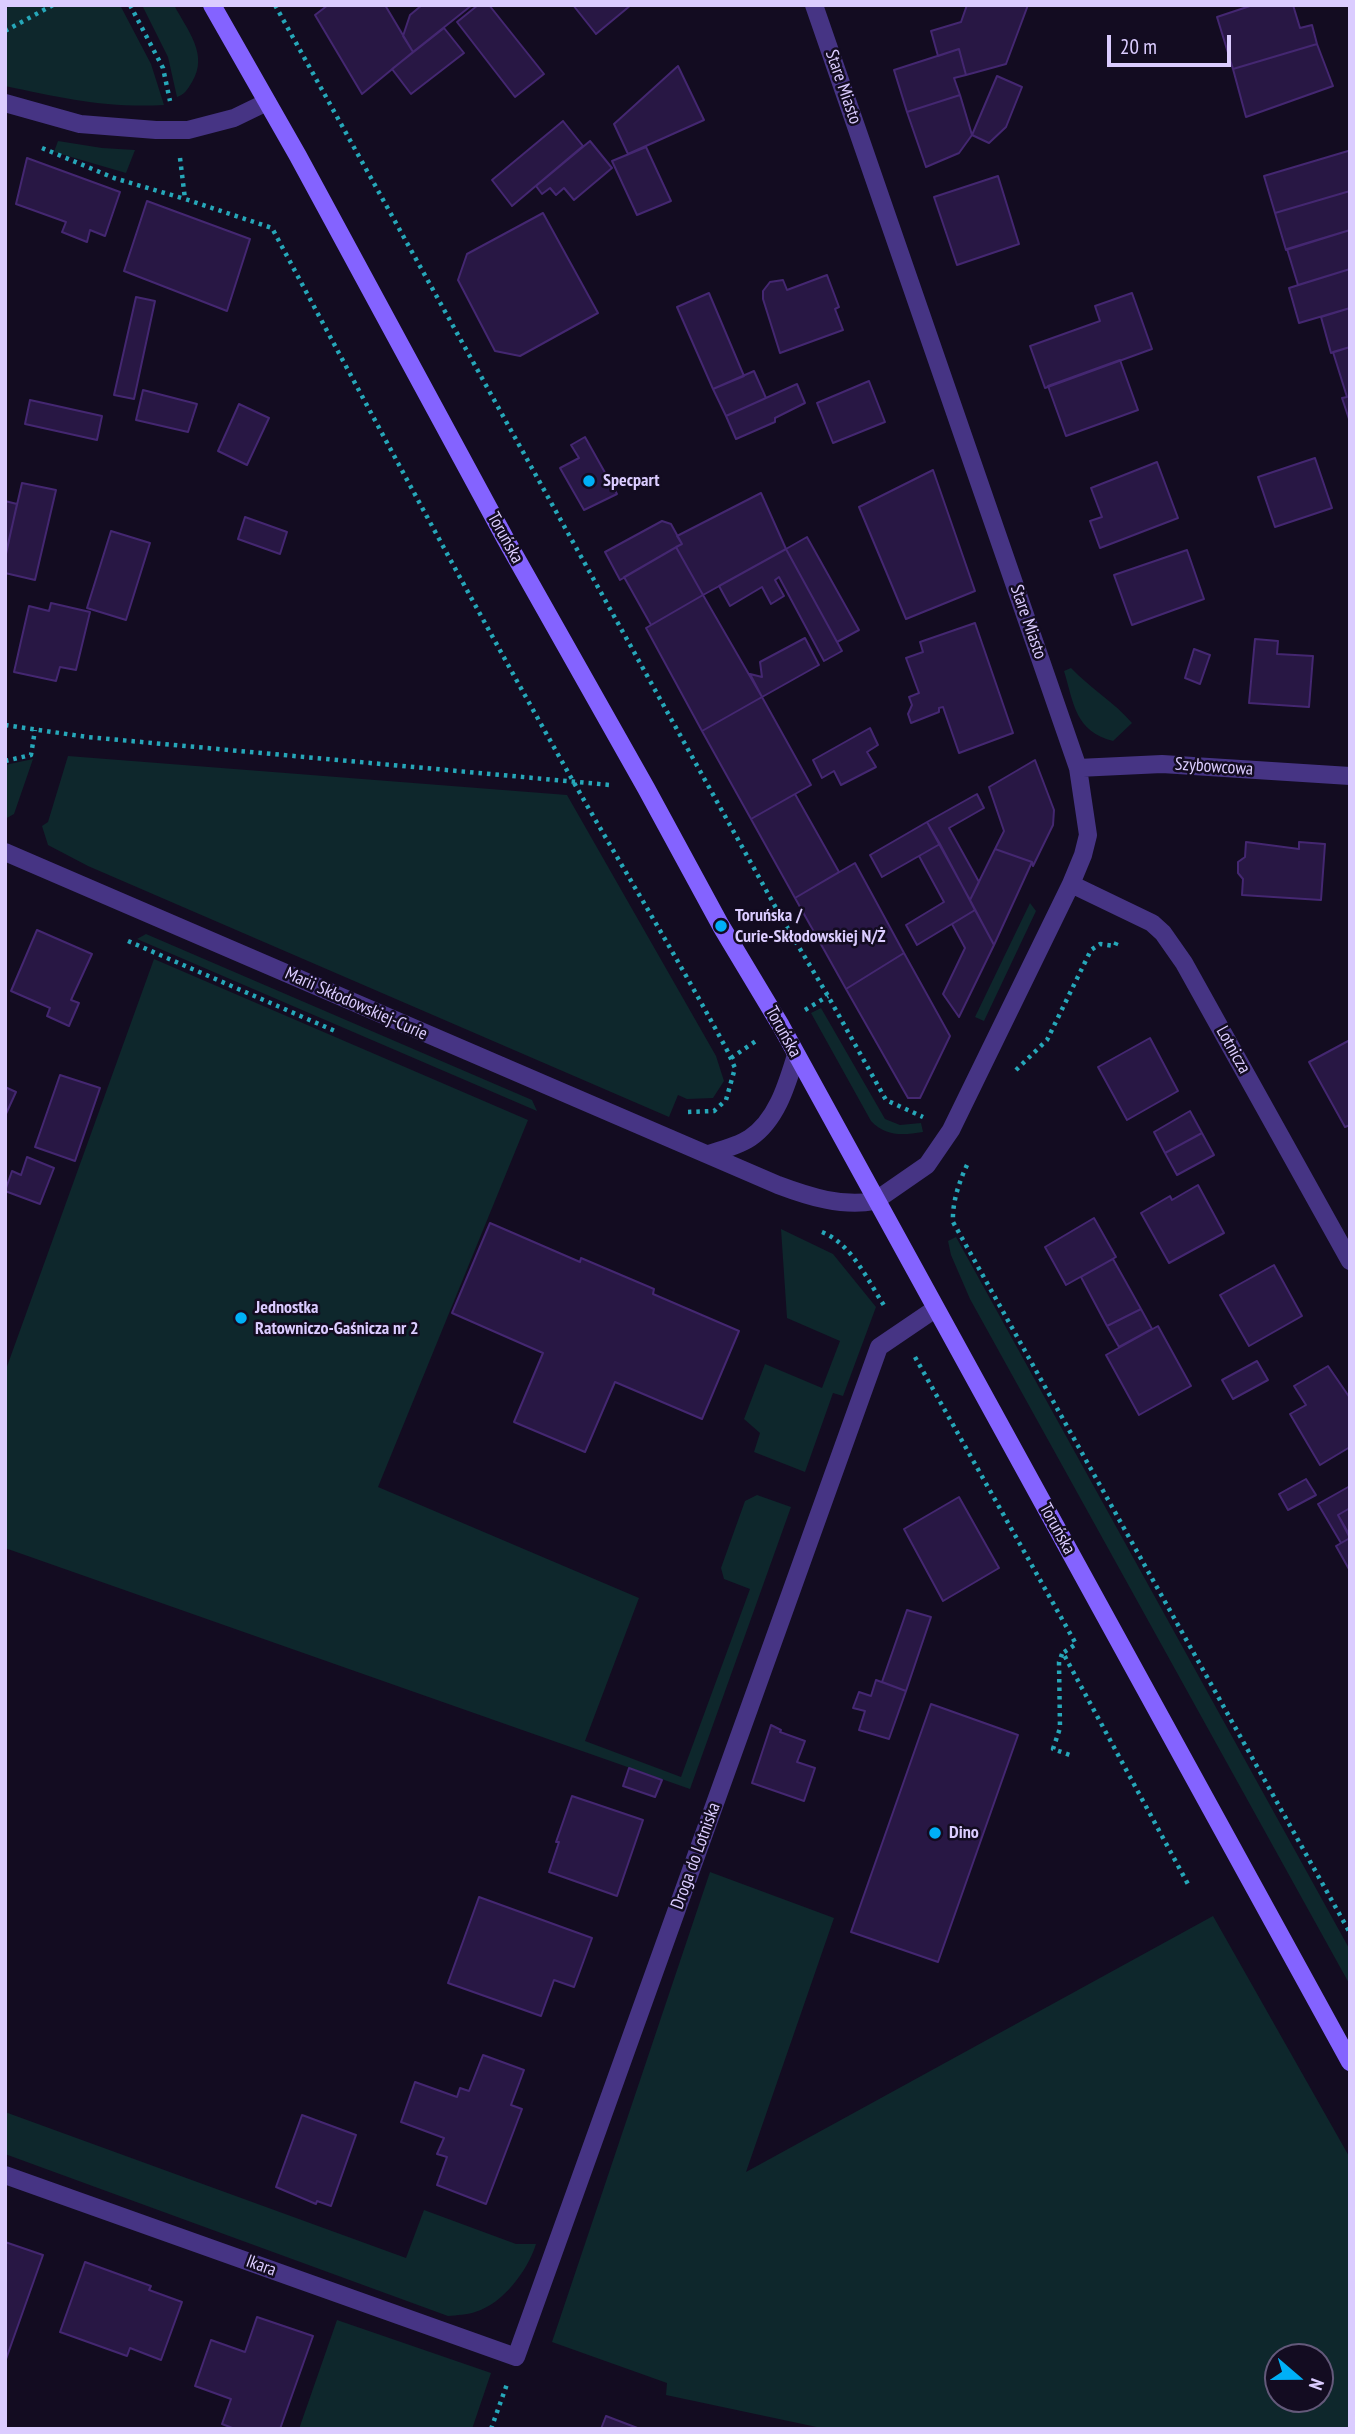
<!DOCTYPE html>
<meta charset="utf-8">
<style>
body{margin:0}
#map{position:relative;width:1355px;height:2434px;overflow:hidden;background:#130c21;font-family:"PT Sans Narrow",sans-serif}
canvas{display:block}
.frame{position:absolute;inset:0;border:7px solid #dbccff;pointer-events:none}
.north{position:absolute;left:1264px;top:2343px;width:70px;height:70px;box-sizing:border-box;background:#130c21;border:2px solid #63597a;border-radius:50%;rotate:110deg;font-size:19px;font-weight:700;line-height:28px;text-align:center;color:#dbccff}
.north::after{content:'';display:block;margin:auto;width:24px;height:32px;background:#00b0f7;clip-path:polygon(50% 0,100% 100%,50% 72%,0 100%)}
.scale{position:absolute;left:1107px;top:35px;width:124px;height:32px;box-sizing:border-box;border:4px solid #dbccff;border-top:0;padding-left:9px;font-size:21px;line-height:24px;white-space:nowrap;color:#dbccff;-webkit-text-stroke:5px #130c21;paint-order:stroke}
</style>
<div id="map">
<canvas width="1355" height="2434"></canvas>
<div class="frame"></div>
<div class="north">N</div>
<div class="scale">20 m</div>
</div>
<script>
const ctx = document.querySelector('canvas').getContext('2d');
ctx.lineJoin = 'round';
function paint(path, color) { ctx.fillStyle = color; ctx.fill(path, 'evenodd'); }
function trace(path, color, width, dash) { ctx.strokeStyle = color; ctx.lineWidth = width; ctx.lineCap = dash ? 'butt' : 'round'; ctx.setLineDash(dash || []); ctx.stroke(path); }
function label(font, color, halo, rows, align = 'center') {
  ctx.font = font + ' "PT Sans Narrow",sans-serif'; ctx.lineWidth = 5; ctx.setLineDash([]); ctx.textBaseline = 'middle'; ctx.strokeStyle = halo; ctx.fillStyle = color; for (const [text, x, y, turn = 0] of rows) {
    ctx.save(); ctx.translate(x, y); ctx.rotate((+turn || 0) * Math.PI / 180); ctx.textAlign = isNaN(turn) ? turn : align; if (halo) ctx.strokeText(text, 0, 0); ctx.fillText(text, 0, 0); ctx.restore();
  }
}
const green = new Path2D(`
 M12,5H120L151,64L164,105C105,108 62,98 5,86V9Z
 M142,5H174C187,30 209,54 192,82C188,89 184,95 177,97L168,57Z
 M58,141L102,148L135,150L126,173L54,152Z
 M1071,668C1090,688 1114,702 1132,723L1113,741C1075,731 1074,704 1064,671Z
 M68,756L567,795L716,1056L724,1081L713,1098L687,1099L678,1095L669,1117L88,866L48,845L42,826L48,822Z
 M33,759L14,814L5,819V765Z
 M1030,903L1036,911L984,1021L975,1017Z
 M146,934L532,1100L537,1111L137,939Z
 M154,959L528,1120L378,1487L639,1598L585,1741L681,1777L750,1589L724,1579L721,1568L745,1501L757,1495L791,1507L690,1789L5,1548V1372Z
 M821,1008L885,1119L900,1125L921,1123L923,1132C903,1135 886,1137 871,1121L811,1013Z
 M781,1229L833,1254L876,1307L843,1396L833,1393L805,1472L754,1452L760,1433L744,1419L765,1364L822,1388L840,1341L787,1318Z
 M956,1237L1350,1950V1985L970,1299L951,1255L948,1241Z
 M710,1872L834,1918L746,2172L1213,1916L1350,2158V2429H826L666,2395L667,2383L552,2342ZM1278,2357H1320V2399H1278Z
 M5,2112L406,2258L424,2210L516,2244H536C528,2270 503,2304 475,2312C467,2315 457,2315 448,2316L5,2154Z
 M337,2320L491,2373L472,2429H299Z`);
const building = new Path2D(`
 M328,5H385L413,52L362,94L315,15Z
 M422,5H472L413,52L403,36L410,15Z
 M478,5H489L544,74L515,97L457,22Z
 M573,5H631L596,34Z
 M967,5H1028L1006,64L966,75L959,49L938,56L931,31L961,22Z
 M1293,5L1300,28L1312,25L1317,44L1233,69L1217,17L1253,5Z
 M444,28L464,53L411,94L392,69Z
 M1317,44L1333,86L1246,117L1233,69Z
 M959,49L966,75L954,78L960,95L907,112L894,70Z
 M678,66L704,120L628,154L614,124Z
 M997,76L1022,87L1006,127L989,143L972,135Z
 M960,95L972,135L959,153L926,167L907,112Z
 M563,121L583,146L512,206L492,180Z
 M590,141L612,168L574,200L564,188L556,195L550,188L542,194L536,186Z
 M646,147L671,201L637,215L612,161Z
 M1348,151H1350V191L1275,213L1264,176Z
 M27,158L120,192L105,236L90,230L87,242L62,232L66,222L16,204Z
 M998,176L1019,244L957,265L934,197Z
 M1350,191V230L1286,250L1275,213Z
 M147,201L250,239L227,311L124,271Z
 M543,213L598,313L520,356L495,351L458,280L467,254Z
 M1350,230V269L1298,285L1287,249Z
 M1350,269V308L1299,323L1289,288Z
 M827,275L839,307L835,309L843,330L780,353L763,299V291L770,282L783,280L787,290Z
 M709,293L744,376L713,389L677,307Z
 M1132,293L1152,349L1045,388L1030,346L1100,321L1095,306Z
 M136,297L155,301L134,399L114,395Z
 M1350,308V347L1331,353L1321,317Z
 M1350,347V422L1342,398L1347,397L1333,352Z
 M1120,360L1138,410L1066,436L1048,386Z
 M754,371L766,398L726,416L713,389Z
 M869,381L885,422L833,443L817,403Z
 M797,384L805,403L775,418V422L736,439L726,416Z
 M143,390L197,404L188,432L136,420Z
 M30,400L102,416L97,440L25,424Z
 M239,404L269,418L247,465L218,451Z
 M585,437L617,494L584,510L560,468L579,458L571,445Z
 M1315,458L1332,508L1275,527L1258,477Z
 M1157,462L1178,518L1100,548L1090,521L1102,517L1091,488Z
 M933,470L975,591L906,619L859,507Z
 M22,483L56,490L35,580L5,573V557Z
 M761,493L786,549L703,595L676,547L682,544L677,536Z
 M5,501L17,504L6,554L5,553Z
 M245,517L287,532L280,554L238,539Z
 M662,521L671,524L682,544L620,580L605,552Z
 M111,531L150,543L126,620L87,608Z
 M807,537L859,630L837,642L786,549Z
 M676,547L703,595L651,625L624,577Z
 M786,549L842,651L824,661L779,577L775,580L784,596L771,604L762,587L730,606L719,586Z
 M1187,550L1204,599L1132,625L1114,575Z
 M703,595L762,697L702,731L646,628Z
 M51,603L90,612L76,670L60,667L56,681L14,672L29,606L49,611Z
 M975,623L1013,733L959,753L943,707L939,708V712L911,723L908,714L912,705L909,697L919,693L906,658L923,652L920,642Z
 M805,638L819,665L762,697L750,674L762,677L760,662Z
 M1255,639L1278,641L1277,654L1313,656L1309,707L1249,703Z
 M1194,649L1210,655L1200,684L1185,678Z
 M762,697L811,785L751,819L702,731Z
 M870,728L878,745L867,752L876,767L841,785L834,771L822,778L813,760Z
 M1035,760L1054,810L1053,825L1033,866L1032,862L995,849L1004,831L989,787Z
 M795,794L839,872L795,898L751,819Z
 M977,794L984,808L949,828L979,882L970,900L927,822Z
 M927,822L940,844L882,877L870,855Z
 M1246,842L1299,849V842L1325,844L1321,900L1242,895L1243,879L1238,873V862L1245,857Z
 M940,844L975,910L917,945L906,925L944,902L919,856Z
 M995,849L1032,862L994,945L970,900Z
 M855,863L904,953L846,989L795,898Z
 M975,910L994,945L959,1017L943,994L965,948L952,924Z
 M37,930L92,954L71,1000L79,1003L69,1026L47,1016L50,1008L11,991Z
 M904,953L950,1036L920,1098H908L846,989Z
 M1150,1038L1178,1091L1127,1120L1098,1067Z
 M1350,1040V1125L1345,1127L1309,1062Z
 M60,1075L100,1088L75,1161L35,1147Z
 M5,1087L16,1092L5,1116Z
 M1190,1111L1202,1133L1165,1153L1154,1132Z
 M1202,1133L1214,1155L1177,1175L1165,1153Z
 M27,1157L54,1168L40,1204L5,1191L12,1171L21,1175Z
 M1198,1185L1224,1233L1169,1263L1141,1213L1170,1196L1172,1200Z
 M1094,1218L1116,1257L1066,1285L1045,1247Z
 M490,1223L580,1262L581,1258L654,1289L653,1294L739,1331L702,1419L615,1382L585,1452L514,1422L543,1353L452,1313Z
 M1113,1259L1141,1309L1107,1326L1081,1277Z
 M1274,1265L1302,1316L1249,1346L1220,1295Z
 M1141,1309L1152,1329L1119,1347L1107,1326Z
 M1158,1326L1191,1386L1139,1415L1106,1355Z
 M1257,1361L1268,1380L1233,1399L1222,1380Z
 M1328,1366L1350,1398V1447L1320,1465L1290,1414L1306,1405L1294,1386Z
 M1306,1479L1316,1495L1288,1510L1279,1494Z
 M1350,1486V1508L1338,1515L1350,1538L1341,1543L1318,1504Z
 M959,1497L999,1568L943,1601L904,1529Z
 M1350,1508V1536L1338,1515Z
 M1350,1538V1571L1336,1546Z
 M907,1610L931,1617L906,1691L882,1682Z
 M876,1680L906,1691L889,1739L859,1730L865,1711L853,1708L859,1692L871,1696Z
 M931,1704L1018,1735L938,1962L851,1932Z
 M771,1725L781,1730L780,1732L805,1741L797,1762L815,1768L804,1801L752,1783Z
 M629,1768L662,1780L655,1797L623,1786Z
 M572,1796L643,1820L617,1896L549,1872L559,1842H556Z
 M479,1897L592,1938L574,1987L554,1980L541,2016L448,1983Z
 M483,2055L524,2070L511,2105L522,2109L486,2204L437,2185L447,2157L437,2154L444,2138L401,2122L415,2082L457,2097L460,2088L469,2091Z
 M302,2115L356,2135L331,2206L317,2201L316,2204L276,2187Z
 M5,2242L43,2255L5,2362Z
 M85,2262L151,2286L149,2290L182,2302L161,2360L130,2348L127,2356L60,2332Z
 M257,2317L313,2336L280,2429H235L222,2424L231,2399L195,2386L211,2340L245,2352Z
 M606,2416L640,2429H601Z`);
const path = new Path2D(`
 M130,5L163,68L170,101
 M275,5L781,917L828,996L886,1100L923,1117
 M5,31L53,5
 M42,148L114,178L185,199
 M180,158L185,199L272,228C371,413 470,599 573,781C625,872 679,960 728,1052L735,1068L726,1100L714,1111L688,1112
 M5,725L87,737L610,785
 M5,761L31,755L35,730
 M128,941L335,1031
 M805,1010L828,996
 M731,1058L756,1041
 M1016,1070L1047,1040L1091,950L1100,944L1115,946L1118,939
 M967,1165C959,1182 952,1203 953,1222L1350,1933
 M822,1232C852,1244 868,1281 885,1307
 M915,1357L1076,1644L1063,1653L1189,1886
 M1062,1654L1059,1662L1060,1728L1053,1749L1070,1755
 M491,2429L507,2384`);
const minor = new Path2D(`
 M814,5L1078,768L1088,835L1083,855L1071,884L951,1130L927,1165L875,1201
 M5,103L80,124L156,130H188L234,118L267,102
 M1078,768L1162,764L1350,776
 M1071,884L1152,923L1163,933L1184,963L1350,1261
 M5,2175L516,2357L879,1347L935,1309`);
const tertiary = new Path2D(`
 M5,852L778,1185C810,1197 842,1207 875,1201
 M708,1154C722,1150 738,1146 750,1138C777,1120 787,1084 796,1055`);
const secondary = new Path2D(`
 M212,5L298,156L506,540L646,788L721,926L781,1026L1350,2062`);
const markers = [
 [589,481,7,"#00b0f7"],
 [721,926,7,"#00b0f7"],
 [241,1318,7,"#00b0f7"],
 [935,1833,7,"#00b0f7"]
];
const streetNames = [
 ["Stare Miasto",843,87,71],
 ["Toruńska",505,538,61],
 ["Stare Miasto",1028,622,71],
 ["Szybowcowa",1214,767,4],
 ["Marii Skłodowskiej-Curie",356,1004,24],
 ["Toruńska",783,1032,61],
 ["Lotnicza",1233,1050,61],
 ["Toruńska",1057,1529,61],
 ["Droga do Lotniska",696,1856,-70],
 ["Ikara",261,2266,20]
];
const poiNames = [
 ["Specpart",603,481],
 ["Toruńska /",735,916],
 ["Curie-Skłodowskiej N/Ż",735,937],
 ["Jednostka",255,1308],
 ["Ratowniczo-Gaśnicza nr 2",255,1329],
 ["Dino",949,1833]
];
paint(green, '#0e272c');
paint(building, '#281744');
trace(building, '#442771', 2);
trace(path, '#26a7b9', 4.5, [3.5, 5]);
trace(minor, '#463484', 18);
trace(tertiary, '#463484', 18);
trace(secondary, '#8463ff', 18);
for (const [x, y, r, color] of markers) { const dot = new Path2D(); dot.arc(x, y, r, 0, 2 * Math.PI); ctx.fillStyle = color; ctx.fill(dot); trace(dot, '#130c21', 2.5); }
label('18px', '#dbccff', '#130c21', streetNames);
label('bold 18px', '#dbccff', '#130c21', poiNames, 'left');
</script>
